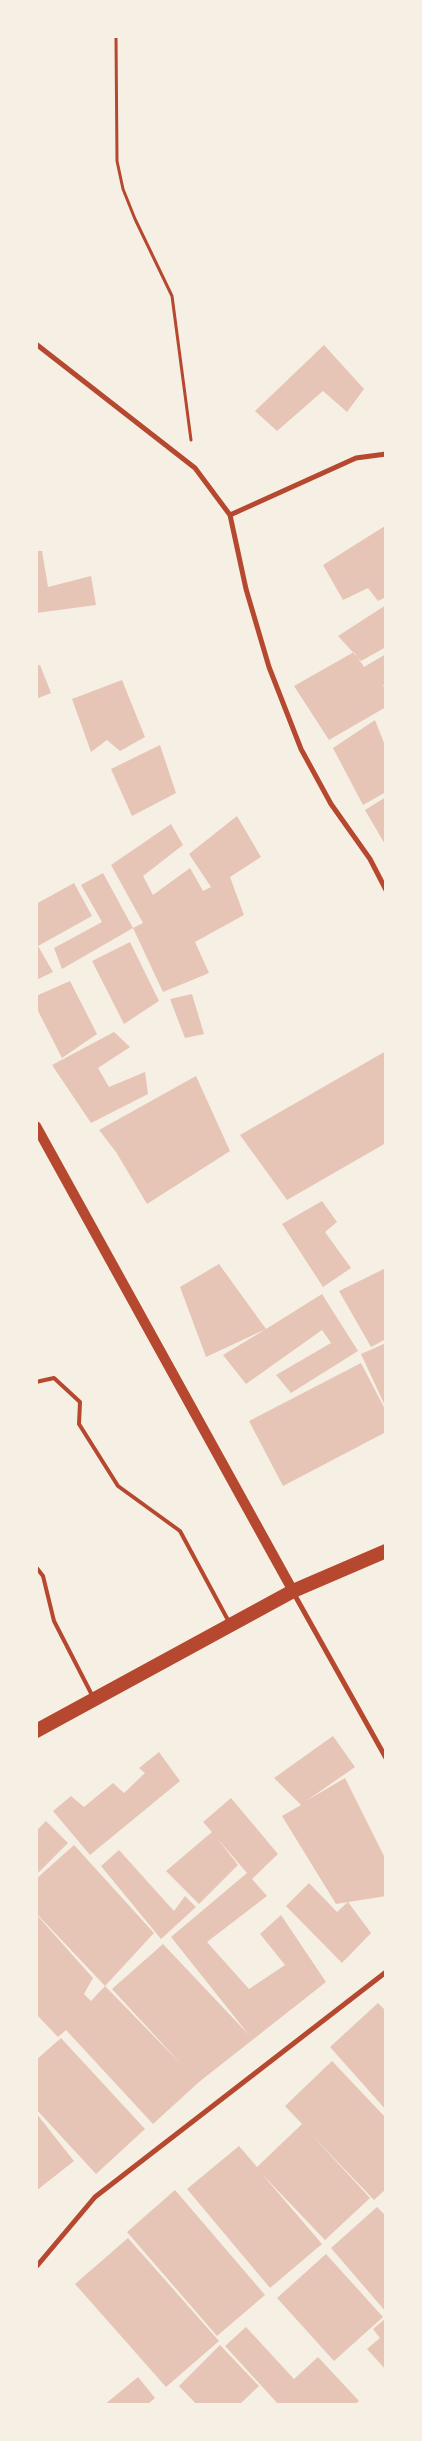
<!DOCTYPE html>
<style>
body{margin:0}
#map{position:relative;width:422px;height:2441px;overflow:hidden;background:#f6efe4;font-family:Lato,sans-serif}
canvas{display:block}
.frame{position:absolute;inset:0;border:38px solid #f6efe4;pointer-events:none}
</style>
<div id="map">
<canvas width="422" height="2441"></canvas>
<div class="frame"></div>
</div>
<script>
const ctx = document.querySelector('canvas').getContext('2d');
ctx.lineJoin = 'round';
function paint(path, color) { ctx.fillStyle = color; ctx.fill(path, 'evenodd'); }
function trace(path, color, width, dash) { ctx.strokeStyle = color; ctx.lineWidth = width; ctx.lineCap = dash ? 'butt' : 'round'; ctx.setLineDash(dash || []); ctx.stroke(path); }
const building = new Path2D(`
 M324,345L364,389L347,412L323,391L277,431L255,411Z
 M385,526L386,597L378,601L368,588L343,600L323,565Z
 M36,551H42L48,587L91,576L96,605L36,613Z
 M386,605V647L361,661L338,636Z
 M354,652L364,667L386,654V684L383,685L386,691V707L329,740L294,686Z
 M40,665L51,693L36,699V666Z
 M122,680L145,737L120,751L107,740L91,752L72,699Z
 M375,720L386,748V792L363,805L333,748Z
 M160,745L176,793L132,816L111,769Z
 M386,797V846L365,810Z
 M237,816L261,857L230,877L244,915L195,942L209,973L163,992L133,928L143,923L111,865L171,824L183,845L143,876L153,895L190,868L203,891L211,887L189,854Z
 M103,873L133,928L62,969L54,948L102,922L81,885Z
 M74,883L92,916L38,946L53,972L36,980V904Z
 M130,942L159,1001L124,1024L92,961Z
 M70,981L97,1034L62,1058L36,1007V996Z
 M192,994L204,1034L185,1038L170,999Z
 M114,1032L130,1047L98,1068L109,1087L145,1072L148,1094L91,1123L52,1065Z
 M386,1051V1143L287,1200L240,1135Z
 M196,1076L230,1151L147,1204L116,1152L99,1130Z
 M322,1201L337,1222L325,1232L351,1268L323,1287L282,1224Z
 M219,1264L266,1329L322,1294L358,1351L291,1393L276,1375L331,1343L322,1330L246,1384L223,1355L266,1329L206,1357L180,1287Z
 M386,1268V1339L371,1347L339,1291Z
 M386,1343V1408L361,1354Z
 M361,1363L386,1411V1432L283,1486L249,1421Z
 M333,1736L355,1767L306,1801L345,1778L386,1860V1896L336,1904L282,1816L301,1805L274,1778Z
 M159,1752L180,1781L90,1855L53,1811L71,1796L84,1807L113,1783L124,1793L145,1773L139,1768Z
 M231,1798L278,1854L252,1879L267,1896L207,1942L249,1989L285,1965L260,1934L281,1915L326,1982L199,2082L153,2124L66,2030L58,2037L36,2014V1914L93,1978L84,1994L91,2001L105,1986L182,2065L112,1989L163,1944L249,2035L171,1937L247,1873L217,1838L238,1865L199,1904L166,1871L212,1832L203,1822Z
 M46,1821L68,1843L36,1875V1831Z
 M74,1845L154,1933L105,1986L36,1913V1879Z
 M119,1850L174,1911L185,1896L196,1907L161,1939L101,1866Z
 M309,1883L337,1912L348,1902L371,1933L342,1963L286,1906Z
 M378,2003L386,2011V2110L330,2047Z
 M61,2038L145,2129L96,2174L36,2109V2060Z
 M332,2061L386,2118V2189L374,2200L310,2133L370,2198L325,2240L262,2174L322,2244L270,2288L187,2189L239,2146L257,2167L302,2124L285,2106Z
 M36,2113L74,2161L36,2191Z
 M175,2190L265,2295L217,2336L127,2232Z
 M377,2207L386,2216V2312L331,2248Z
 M128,2238L219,2341L166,2387L75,2284Z
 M326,2254L383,2317L334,2361L277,2298Z
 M386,2318V2370L367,2349L380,2338L373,2329Z
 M246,2327L294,2379L318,2357L359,2401L354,2405H279L225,2346Z
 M220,2345L259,2386L239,2405H197L179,2386Z
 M138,2377L155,2398L147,2405H104Z`);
const path = new Path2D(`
 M116,36L117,161L123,189L135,219L172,296L191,440`);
const service = new Path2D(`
 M36,1382L54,1378L80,1402L79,1424L118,1486L180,1531L229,1622
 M36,1567L43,1576L54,1621L93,1697`);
const minor = new Path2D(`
 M36,344L195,468L230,515L246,589L269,667L301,749L331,804L370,859L386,890
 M230,515L356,458L386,454
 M293,1592L386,1758
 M36,2267L95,2197L386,1972`);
const secondary = new Path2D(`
 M36,1126L293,1591`);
const trunk = new Path2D(`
 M36,1731L293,1591L386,1551`);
paint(building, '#e6c5b7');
trace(path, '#b5482f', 3);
trace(service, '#b5482f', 4);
trace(minor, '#b5482f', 5);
trace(secondary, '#b5482f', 10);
trace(trunk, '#b5482f', 14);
</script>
